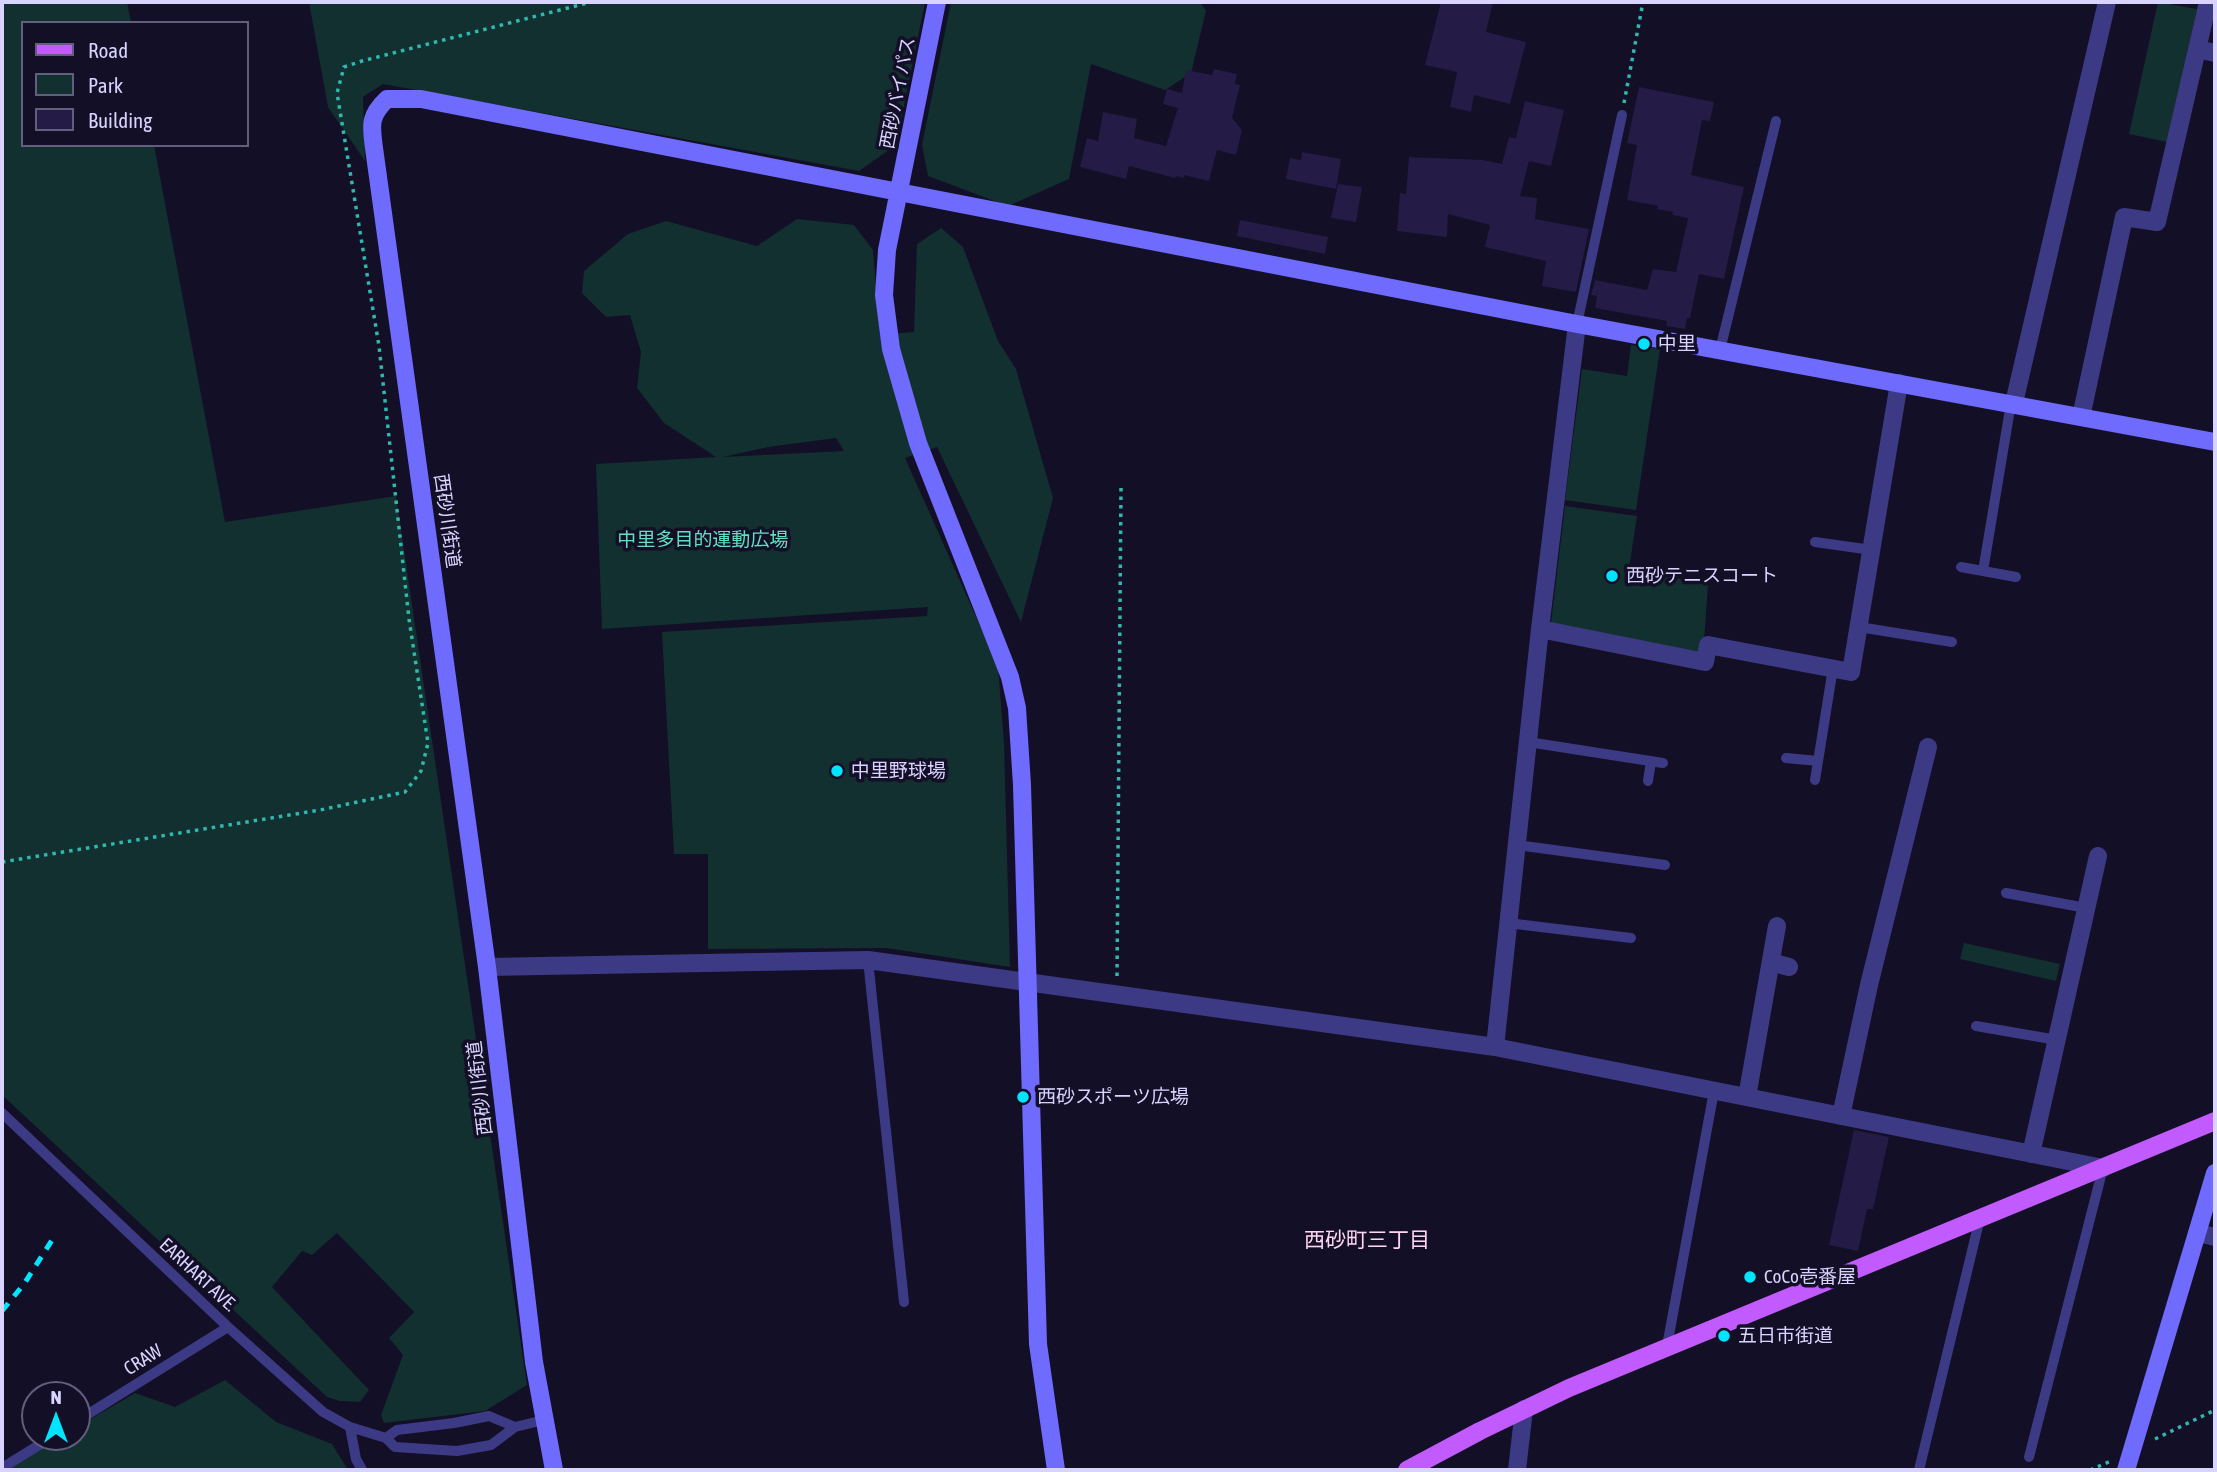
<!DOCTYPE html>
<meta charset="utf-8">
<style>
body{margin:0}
#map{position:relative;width:2217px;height:1472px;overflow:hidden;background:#130f26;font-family:"Asap Condensed",sans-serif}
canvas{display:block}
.frame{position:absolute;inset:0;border:4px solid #d9d4ff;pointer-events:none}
.legend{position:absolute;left:21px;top:21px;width:228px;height:126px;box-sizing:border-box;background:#130f26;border:2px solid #625e7d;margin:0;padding:9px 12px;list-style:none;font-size:21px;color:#d9d4ff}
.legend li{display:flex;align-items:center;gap:14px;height:35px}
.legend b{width:35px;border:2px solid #625e7d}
.north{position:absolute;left:21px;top:1381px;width:70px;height:70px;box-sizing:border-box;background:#130f26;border:2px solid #625e7d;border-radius:50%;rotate:0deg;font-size:19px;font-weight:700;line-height:28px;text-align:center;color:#d9d4ff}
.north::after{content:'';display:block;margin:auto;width:24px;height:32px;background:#00e5ff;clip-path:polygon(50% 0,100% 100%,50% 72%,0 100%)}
</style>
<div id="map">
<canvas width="2217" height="1472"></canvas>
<div class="frame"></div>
<ul class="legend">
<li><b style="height:9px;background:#c25bff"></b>Road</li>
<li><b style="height:19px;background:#12302f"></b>Park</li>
<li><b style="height:19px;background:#241b47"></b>Building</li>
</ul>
<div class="north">N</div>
</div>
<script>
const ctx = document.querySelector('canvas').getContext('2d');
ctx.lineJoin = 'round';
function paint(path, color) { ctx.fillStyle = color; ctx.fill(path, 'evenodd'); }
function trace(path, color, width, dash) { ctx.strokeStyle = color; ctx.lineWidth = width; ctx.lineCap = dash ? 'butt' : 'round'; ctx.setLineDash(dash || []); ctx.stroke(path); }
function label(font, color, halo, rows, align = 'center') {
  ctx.font = font + ' "Asap Condensed","Noto Sans JP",sans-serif'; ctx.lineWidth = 7; ctx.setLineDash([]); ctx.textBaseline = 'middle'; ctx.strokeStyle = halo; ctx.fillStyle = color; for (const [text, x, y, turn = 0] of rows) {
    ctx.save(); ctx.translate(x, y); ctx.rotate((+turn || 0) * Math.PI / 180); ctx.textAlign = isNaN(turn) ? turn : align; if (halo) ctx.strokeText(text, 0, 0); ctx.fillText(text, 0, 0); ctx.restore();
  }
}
const green = new Path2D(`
 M2,2H127L131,23H23V145H154L225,522L396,496L527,1385L485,1411L384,1423L381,1415L403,1355L389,1338L414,1312L337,1233L312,1255L302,1251L272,1287L369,1390L360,1402L340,1401L327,1397L2,1095Z
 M309,2H925L896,145L859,171L383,84L363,97L365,161L328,107Z
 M951,2H1200L1206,11L1191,73L1165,90L1091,64L1069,179L1008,206L928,176L922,145Z
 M2158,2L2197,9L2167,142L2129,134Z
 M797,219L854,225L873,250L880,335L914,332L917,244L941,228L963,247L998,341L1016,369L1053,498L1021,622L937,447L905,458L998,666L1004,743L1010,967L887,948L708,949V854H674L662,632L927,616L928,607L602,629L596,464L716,457L664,423L637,388L641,352L630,315L606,317L582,293L584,271L628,234L666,221L757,246ZM836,438L844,451L723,457L768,447Z
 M1631,345L1660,349L1636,510L1565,500L1582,369L1627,376Z
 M1565,506L1637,516L1629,569L1708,584L1703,656L1551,623Z
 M1964,943L2060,964L2056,981L1960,959Z
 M225,1380L276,1422L332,1444L348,1470H2L59,1437H77V1427L135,1393L175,1407Z`);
const building = new Path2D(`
 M1441,2H1493L1486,32L1526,42L1510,104L1474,95L1471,112L1450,107L1457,72L1425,65Z
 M1214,69L1237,74L1235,84L1240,85L1232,118L1242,130L1236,155L1217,150L1209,181L1184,175V178L1176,176L1175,178L1129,166L1126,179L1080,167L1087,138L1098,141L1103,112L1137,119L1134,138L1166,146L1178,108L1163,104L1167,89L1182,93L1186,70L1212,75Z
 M1639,87L1714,102L1710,121L1702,120L1691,175L1744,187L1724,279L1699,274L1690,318H1687L1685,329L1666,326L1667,321L1595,308L1597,296L1591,295L1595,280L1647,290L1653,269L1676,272L1688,218L1672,215L1673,212L1657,209L1658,206L1627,200L1637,145L1627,143Z
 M1525,101L1564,110L1551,166L1529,161L1520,196L1537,198L1535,219L1589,229L1576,292L1542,286L1546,261L1485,247L1490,225L1448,214L1447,237L1397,231L1400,193L1406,194L1409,157L1483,160L1502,164L1509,137L1516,138Z
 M1302,152L1341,159L1336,189L1286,179L1290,158L1301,160Z
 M1338,184L1362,187L1356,222L1331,218Z
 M1240,220L1328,237L1325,254L1237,236Z
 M1854,1130L1889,1137L1873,1209H1867L1858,1251L1829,1245Z`);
const path = new Path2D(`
 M1624,103L1643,2
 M2,862L320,810L405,792L421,771L428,743L409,619L379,346L337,93L344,67L362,61L591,2
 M1117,976L1121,488
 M2155,1439L2215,1410
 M2090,1470L2111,1461`);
const lane = new Path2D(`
 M1577,324L1622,115
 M1720,350L1776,121
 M1815,542L1872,550
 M1961,567L2016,577
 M1983,571L2011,403
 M1859,627L1952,642
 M1528,742L1663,763
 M1786,758L1818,761
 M1815,780L1833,668
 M1648,781L1651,761
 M1517,845L1665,865
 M2006,893L2086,908
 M1508,923L1631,938
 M868,960L904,1302
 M1976,1026L2057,1040
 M2,1113L228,1327L323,1412L350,1427L386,1438L395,1447L457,1451L491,1445L515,1427L544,1420
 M1667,1346L1714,1091
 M77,1421L228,1327
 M350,1427L356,1459L362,1470
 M386,1438L397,1430L454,1423L489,1416L515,1427
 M2029,1457L2103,1168
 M2,1468L52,1437
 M1919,1470L1980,1218`);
const street = new Path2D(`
 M2197,49L2215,53
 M2014,403L2107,2
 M2081,417L2124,217L2157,222L2208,2
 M1540,629L1705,662L1708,645L1851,672L1899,383
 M1771,962L1789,967
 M487,967L868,960L1495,1047L2103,1168
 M1495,1047L1540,629L1577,324
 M1747,1097L1777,926
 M1841,1116L1869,985L1928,747
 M2031,1154L2098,856
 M2198,1233L2215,1237
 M1517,1470L1524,1409`);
const secondary = new Path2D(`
 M937,2L887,250L884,295L891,349L918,443L1010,677L1017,708L1022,785L1038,1344L1056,1470
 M554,1470L534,1362L487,967L374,148C371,125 369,116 387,99H421L1577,324L2215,442
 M2126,1470L2215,1173`);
const primary = new Path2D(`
 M1407,1470L1480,1431L1569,1388L2215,1121`);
const rail = new Path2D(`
 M2,1311L24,1284L54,1237`);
const markers = [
 [1644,344,7,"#00e5ff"],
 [1612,576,7,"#00e5ff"],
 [837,771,7,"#00e5ff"],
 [1023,1097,7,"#00e5ff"],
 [1750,1277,7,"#00e5ff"],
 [1724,1336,7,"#00e5ff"]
];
const streetNames = [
 ["西砂バイパス",898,93,-79],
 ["西砂川街道",447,521,82],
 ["西砂川街道",480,1088,-97],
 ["EARHART AVE.",198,1275,43],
 ["CRAW",143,1360,-32]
];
const poiNames = [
 ["中里",1658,344],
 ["西砂テニスコート",1626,576],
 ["中里野球場",851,771],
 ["西砂スポーツ広場",1037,1097],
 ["CoCo壱番屋",1764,1277],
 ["五日市街道",1738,1336]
];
const parkNames = [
 ["中里多目的運動広場",703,540]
];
const neighbourhoodNames = [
 ["西砂町三丁目",1367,1240]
];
paint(green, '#12302f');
paint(building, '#241b47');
trace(path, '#2fb8b0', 3.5, [3.5, 5]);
trace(lane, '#3d3a85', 10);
trace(street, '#3d3a85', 18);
trace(secondary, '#6f6bff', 18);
trace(primary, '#c25bff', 18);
trace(rail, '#00e5ff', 5, [10, 9]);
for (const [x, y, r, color] of markers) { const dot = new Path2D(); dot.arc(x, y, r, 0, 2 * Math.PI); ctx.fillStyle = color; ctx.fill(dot); trace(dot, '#130f26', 2.5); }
label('19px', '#d9d4ff', '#130f26', streetNames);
label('19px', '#d9d4ff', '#130f26', poiNames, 'left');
label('19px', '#5fe0c0', '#130f26', parkNames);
label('21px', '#ffd6f0', '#130f26', neighbourhoodNames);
</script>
